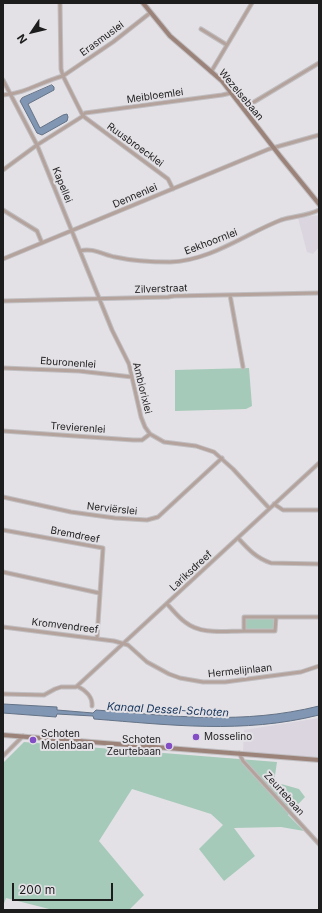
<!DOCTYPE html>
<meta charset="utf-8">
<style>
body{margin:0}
#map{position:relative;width:322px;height:913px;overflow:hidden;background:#e3e1e5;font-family:Inter,sans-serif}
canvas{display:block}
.frame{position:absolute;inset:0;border:4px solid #1e1d1e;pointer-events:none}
.north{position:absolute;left:12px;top:12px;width:40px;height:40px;-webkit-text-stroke:3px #e3e1e5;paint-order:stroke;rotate:235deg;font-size:11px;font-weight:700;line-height:16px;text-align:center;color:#1e1d1e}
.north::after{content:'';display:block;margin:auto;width:14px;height:18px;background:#1e1d1e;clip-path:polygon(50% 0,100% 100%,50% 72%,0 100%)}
.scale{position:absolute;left:12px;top:883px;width:101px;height:18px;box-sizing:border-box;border:2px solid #1e1d1e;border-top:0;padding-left:5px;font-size:12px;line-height:14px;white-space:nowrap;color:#1e1d1e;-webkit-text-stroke:3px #e3e1e5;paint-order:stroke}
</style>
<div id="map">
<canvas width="322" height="913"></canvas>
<div class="frame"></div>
<div class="north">N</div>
<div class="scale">200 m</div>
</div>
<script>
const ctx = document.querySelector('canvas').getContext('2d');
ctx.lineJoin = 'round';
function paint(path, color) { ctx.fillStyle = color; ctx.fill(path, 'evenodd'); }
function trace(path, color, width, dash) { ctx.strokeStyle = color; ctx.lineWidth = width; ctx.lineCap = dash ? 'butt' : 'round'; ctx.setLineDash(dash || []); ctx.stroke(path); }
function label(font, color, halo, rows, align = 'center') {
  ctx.font = font + ' Inter,sans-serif'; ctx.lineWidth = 4; ctx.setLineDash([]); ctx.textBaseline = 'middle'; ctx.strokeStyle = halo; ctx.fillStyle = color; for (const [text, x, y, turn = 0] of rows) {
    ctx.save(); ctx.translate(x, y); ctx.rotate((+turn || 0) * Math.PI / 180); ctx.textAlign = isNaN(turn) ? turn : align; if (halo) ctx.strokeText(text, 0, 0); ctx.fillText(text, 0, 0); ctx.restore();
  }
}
const built = new Path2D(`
 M319,215V247L313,254L307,252L298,218Z
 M319,718V757L243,752L244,730Z`);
const green = new Path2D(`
 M249,368L252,406L246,409L175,411V370Z
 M246,618H274V630H245Z
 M24,742L277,762L274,782L299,789L305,797L288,815L304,831L281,827L234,828L255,856L224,881L199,849L223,825L211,814L132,789L99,841L144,895L129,910H53L6,898L3,906V763Z`);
const water = new Path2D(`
 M52,85L54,87V90L28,104L40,128L63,115L67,114L68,117L67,121L42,135L37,133L20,101L22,98Z
 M3,704L57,707V710L93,713L96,710C174,716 243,725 319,706V715C243,734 171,725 94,719L93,716L57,714L56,717L3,713Z`);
const street = new Path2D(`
 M60,3L61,69L63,76L113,42L150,13
 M201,29L227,45
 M211,72L252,3
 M3,80L37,145L112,330L129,364L141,417L145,427L150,434L164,442L196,446L214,452L233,469L269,508
 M3,95C24,94 43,81 63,76L83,116L168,179L173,189
 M244,108L319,63
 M3,170L37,145L83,116L85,113L222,95L231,93
 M3,210L37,231L42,243
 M80,251C92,247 104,255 115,257C133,261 152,262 170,262C210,261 245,234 281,220C294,216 307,216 319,210
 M3,259L269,149L319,135
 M230,295L243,367
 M3,301L168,297L174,296L319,293
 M3,368L79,371L132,377
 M3,431L133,440H142L150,434
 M3,497L71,512L115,518L147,520L158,517L222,458
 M274,504L283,510H319
 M3,530L103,548L97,638
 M238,538C248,549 256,558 271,563L319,564
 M3,572L99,593
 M167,604C173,610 178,617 185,622C201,635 224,631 244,631
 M276,617L275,631H244V617H319
 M3,627L114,641L128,645L147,662L169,674L180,678L203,682H225L301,672L319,666
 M77,686C85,690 93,697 92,706
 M3,694L44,695L55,689L61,687H76L319,463
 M239,753L243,761L319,844
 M3,756L23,736`);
const secondary = new Path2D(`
 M143,3L170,36L222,81L280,156L319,204
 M3,735L319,760`);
const markers = [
 [196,737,4,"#824dc5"],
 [33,740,4,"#824dc5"],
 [169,746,4,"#824dc5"]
];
const streetNames = [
 ["Erasmuslei",102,39,-36],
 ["Wezelsebaan",241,95,50],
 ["Meibloemlei",155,96,-8],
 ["Ruusbroecklei",135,145,36],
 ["Kapellei",62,185,68],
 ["Dennenlei",135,196,-23],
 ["Eekhoornlei",211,242,-21],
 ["Zilverstraat",161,289,-2],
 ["Eburonenlei",68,363,4],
 ["Ambiorixlei",142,388,76],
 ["Trevierenlei",78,428,4],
 ["Nerviërslei",112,509,6],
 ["Bremdreef",75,535,11],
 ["Lariksdreef",191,571,-43],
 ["Kromvendreef",65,626,7],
 ["Hermelijnlaan",240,671,-6],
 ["Zeurtebaan",284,794,48]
];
const poiNames = [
 ["Schoten",41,734],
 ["Molenbaan",41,746],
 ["Mosselino",204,737],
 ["Schoten",161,740,"right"],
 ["Zeurtebaan",161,752,"right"]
];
const waterNames = [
 ["Kanaal Dessel-Schoten",168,710,3]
];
paint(built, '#dbd5e0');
paint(green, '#a6cab9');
paint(water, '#8096b3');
trace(water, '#637286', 1);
trace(street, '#c0bec1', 5);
trace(secondary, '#c0bec1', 6);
trace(street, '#b4a29c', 3);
trace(secondary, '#9c837a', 4);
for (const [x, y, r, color] of markers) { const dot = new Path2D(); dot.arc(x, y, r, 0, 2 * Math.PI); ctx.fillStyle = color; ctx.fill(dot); trace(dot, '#e3e1e5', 1.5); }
label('10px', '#1e1d1e', '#e3e1e5', streetNames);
label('10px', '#1e1d1e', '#e3e1e5', poiNames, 'left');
label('italic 11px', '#16355d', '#e3e1e5', waterNames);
</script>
